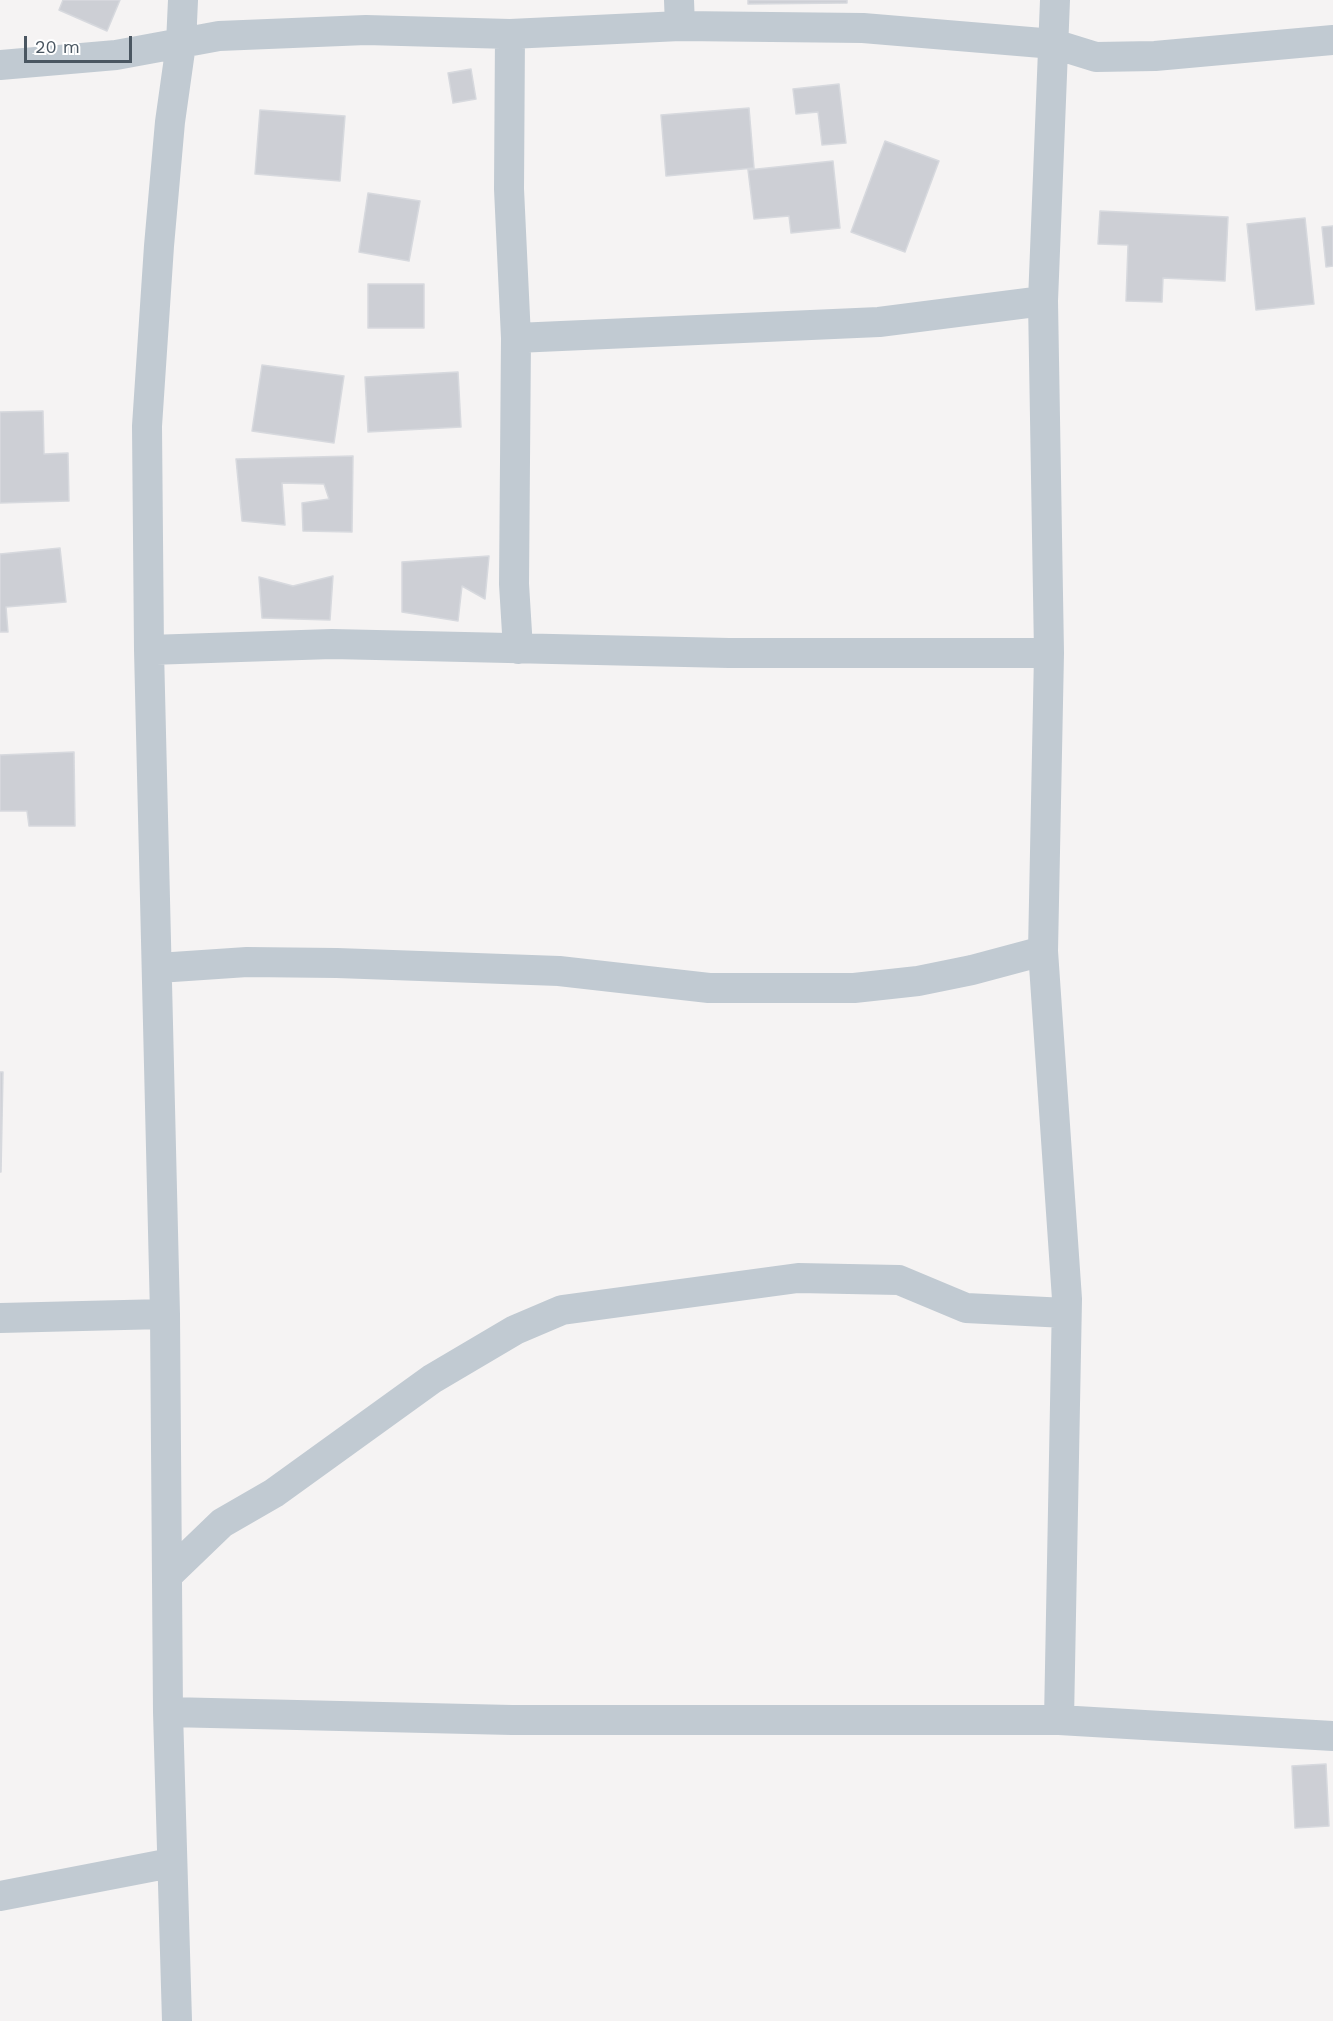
<!DOCTYPE html>
<style>
body{margin:0}
#map{position:relative;width:1333px;height:2021px;overflow:hidden;background:#f5f3f3;font-family:"Work Sans",sans-serif}
canvas{display:block}
.scale{position:absolute;left:24px;top:36px;width:108px;height:27px;box-sizing:border-box;border:3px solid #4a5661;border-top:0;padding-left:8px;font-size:18px;line-height:21px;white-space:nowrap;color:#4a5661;-webkit-text-stroke:4px #fff;paint-order:stroke}
</style>
<div id="map">
<canvas width="1333" height="2021"></canvas>
<div class="scale">20 m</div>
</div>
<script>
const ctx = document.querySelector('canvas').getContext('2d');
ctx.lineJoin = 'round';
function paint(path, color) { ctx.fillStyle = color; ctx.fill(path, 'evenodd'); }
function trace(path, color, width, dash) { ctx.strokeStyle = color; ctx.lineWidth = width; ctx.lineCap = dash ? 'butt' : 'round'; ctx.setLineDash(dash || []); ctx.stroke(path); }
const building = new Path2D(`
 M63,0H120L107,31L59,10Z
 M748,0H847V3L748,4Z
 M471,69L476,99L453,103L448,73Z
 M839,84L846,143L822,145L818,112L796,114L793,89Z
 M749,108L754,168L666,176L661,115Z
 M260,110L345,116L340,181L255,174Z
 M885,141L939,161L905,252L851,232Z
 M833,161L840,228L791,233L789,216L754,219L748,170Z
 M368,193L420,201L409,261L359,252Z
 M1100,211L1228,217L1225,281L1163,278L1162,302L1126,301L1128,245L1098,244Z
 M1305,218L1314,304L1256,310L1247,224Z
 M1333,226V266L1326,267L1322,227Z
 M368,284H424V328H368Z
 M262,365L344,376L334,443L252,431Z
 M458,372L461,427L368,432L365,377Z
 M43,411L44,454L68,453L69,501L0,503V412Z
 M353,456L352,532L303,531L302,503L329,499L324,484L282,483L285,525L242,521L236,459Z
 M60,548L66,602L6,607L8,632H0V554Z
 M489,556L485,599L462,586L458,621L402,612V562Z
 M333,576L330,620L262,618L259,577L293,586Z
 M74,752L75,826H29L27,811H0V755Z
 M0,1072H3L1,1172H0Z
 M1326,1764L1329,1826L1295,1828L1292,1766Z`);
const minor = new Path2D(`
 M679,0L680,26
 M1055,0L1043,301L1049,653L1043,951L1067,1299L1059,1720
 M510,34L509,189L516,338L514,584L518,649
 M0,65L116,55L219,36L366,30L510,34L680,26L863,28L1054,44L1096,57L1155,56L1333,40
 M516,338L879,322L1043,301
 M149,650L332,644L729,653H1049
 M158,968L247,962L337,963L559,971L709,988H854L918,981L972,970L1043,951
 M0,1318L165,1314
 M169,1574L222,1523L274,1493L432,1379L515,1330L562,1310L798,1278L899,1280L966,1308L1066,1313
 M168,1712L512,1720H1059L1333,1736
 M0,1896L171,1863
 M177,2021L168,1712L165,1314L149,650L147,426L159,246L170,122L181,44L183,0`);
paint(building, '#cdcfd5');
trace(building, '#d7d9de', 1.5);
trace(minor, '#c1cad2', 30);
</script>
